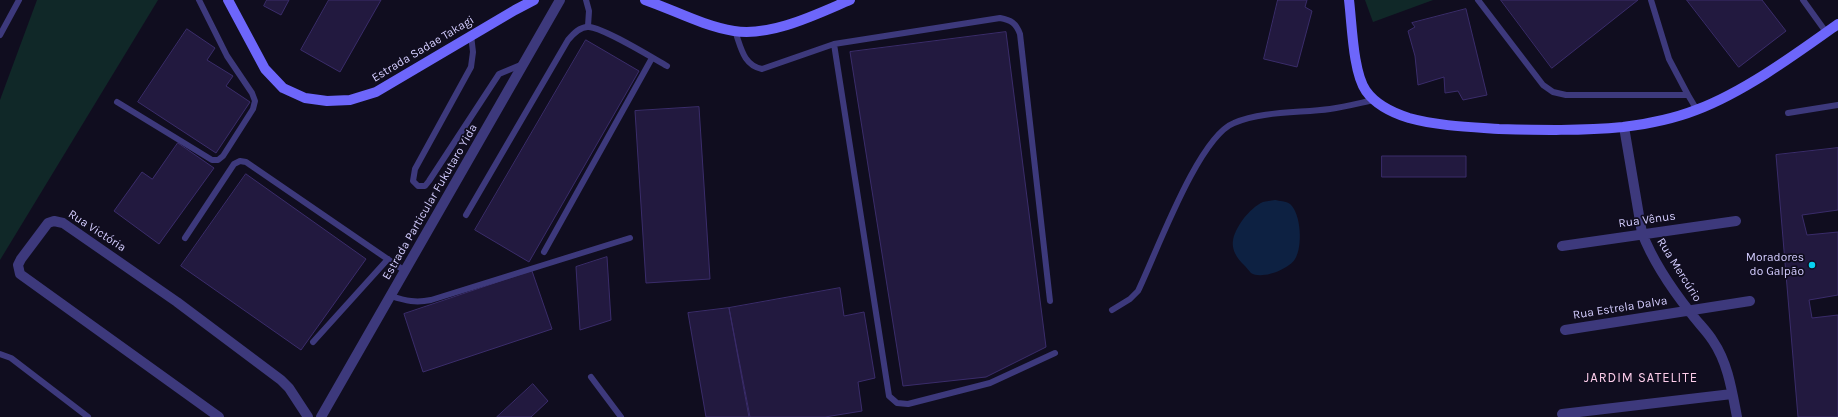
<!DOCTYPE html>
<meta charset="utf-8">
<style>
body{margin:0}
canvas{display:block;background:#100d1f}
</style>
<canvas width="1838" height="417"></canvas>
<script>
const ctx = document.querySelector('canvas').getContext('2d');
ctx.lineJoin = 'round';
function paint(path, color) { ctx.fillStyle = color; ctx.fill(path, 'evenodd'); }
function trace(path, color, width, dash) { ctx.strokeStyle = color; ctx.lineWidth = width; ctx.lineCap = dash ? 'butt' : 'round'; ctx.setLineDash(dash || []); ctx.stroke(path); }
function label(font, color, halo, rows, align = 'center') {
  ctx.font = font + ' Karla,sans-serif'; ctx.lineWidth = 3.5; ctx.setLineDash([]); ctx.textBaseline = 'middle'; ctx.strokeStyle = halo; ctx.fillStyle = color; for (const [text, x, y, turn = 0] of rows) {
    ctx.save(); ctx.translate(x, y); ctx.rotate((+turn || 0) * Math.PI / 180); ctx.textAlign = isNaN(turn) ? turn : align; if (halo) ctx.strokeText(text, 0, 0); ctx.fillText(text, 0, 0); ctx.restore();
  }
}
const green = new Path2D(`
 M37,0H158L0,260V100Z
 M1365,0H1433L1373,22Z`);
const water = new Path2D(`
 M1275,200C1279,201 1286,201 1290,204C1301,213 1303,247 1295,259C1289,269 1262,280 1251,273C1249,271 1247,268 1245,266C1227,249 1231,236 1244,218C1249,212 1256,205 1263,202C1266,201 1271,201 1275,200Z`);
const building = new Path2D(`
 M267,0H289L281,15L264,6Z
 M329,0H381L340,72L301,50Z
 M1278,0H1307L1305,7L1312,11L1297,67L1264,59Z
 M1501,0H1638L1552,68Z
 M1687,0H1762L1786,31L1739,67Z
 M1466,9L1487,95L1463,100L1458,91L1445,93L1444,77L1418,85L1415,56L1408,31L1415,27L1412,23Z
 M187,29L215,48L207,60L233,76L226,86L250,102L216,153L138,102Z
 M1006,32L1046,347L986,377L903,386L850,52Z
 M586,40L639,71L529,262L475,230Z
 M699,107L710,279L646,283L635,111Z
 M178,143L214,168L159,244L114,211L142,172L152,179Z
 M1838,148V210L1802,215L1807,235L1838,232V295L1809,300L1812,318L1838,315V417H1798L1776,155Z
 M1382,156H1466V177H1382Z
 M246,174L366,259L301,350L181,266Z
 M607,257L611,320L580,330L576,267Z
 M532,271L552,329L423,372L404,314Z
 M840,288L844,316L864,312L875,378L858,382L862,411L825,417H750L729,308Z
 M729,308L749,417H706L688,313Z
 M533,384L548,401L531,417H497Z`);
const lane = new Path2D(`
 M586,0L589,11L588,26
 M1478,0L1543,85L1553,92L1566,95H1688
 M1651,0L1669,59L1688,95L1697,110
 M1803,0L1826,32
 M735,31C741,47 743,65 762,69L834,44L889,396L897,403L908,404L990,383L1055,353
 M0,35L19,0
 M471,35L473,52L471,67L415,169L413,181L418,186H425L429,181L499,74L523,64
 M834,44L1000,18C1011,20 1016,23 1020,34L1050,301
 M117,102L212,160H218L223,156L253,109L255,101L252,93L227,56L199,0
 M1788,113L1838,105
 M466,215L568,40C573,34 580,26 589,27C604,28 651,57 667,66
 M185,238L234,164L240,161L246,162L405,271
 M544,252L652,58
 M391,296C406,301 416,303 431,300L630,238
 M1112,310L1130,299L1138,291C1156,254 1198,137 1234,123C1262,111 1300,113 1330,109C1345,107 1360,103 1374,100
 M313,342L388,259
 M0,354L11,358L88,417
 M591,377L621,417`);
const street = new Path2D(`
 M1624,127L1642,233C1653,261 1671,288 1690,312C1697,322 1707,331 1713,341C1728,363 1732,391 1737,417
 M1562,246L1736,221
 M1565,330L1750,301
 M1562,414L1732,394
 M219,417L20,274L18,265L21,259L48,223L54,221L63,223L177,302L281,380L289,388L308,417
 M321,417L560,0`);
const secondary = new Path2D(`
 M228,0L265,69L283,88L305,98L327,101L350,100L376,92L515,10L534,0
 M645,0C674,10 703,26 734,31C771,37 817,14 850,0
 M1349,0C1352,24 1353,73 1366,91C1376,105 1393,113 1409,118C1438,126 1469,127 1499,129C1540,130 1582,131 1623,127C1647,124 1673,119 1696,110C1744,92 1796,54 1838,24`);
const markers = [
 [1812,265,4,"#07d2ef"]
];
const streetNames = [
 ["Estrada Sadae Takagi",423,49,-31],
 ["Estrada Particular Fukutaro Yida",430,202,-60],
 ["Rua Vênus",1647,220,-8],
 ["Rua Victória",97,231,33],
 ["Rua Mercúrio",1679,270,58],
 ["Rua Estrela Dalva",1620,308,-9]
];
const poiNames = [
 ["Moradores",1804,258],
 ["do Galpão",1804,272]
];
const neighbourhoodNames = [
 ["JARDIM SATELITE",1641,378]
];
paint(green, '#102828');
paint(water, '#0d2142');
paint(building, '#22193f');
trace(building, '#3a2c6a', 1);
trace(lane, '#3d397c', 6);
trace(street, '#3d397c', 10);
trace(secondary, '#6d66fb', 10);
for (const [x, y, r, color] of markers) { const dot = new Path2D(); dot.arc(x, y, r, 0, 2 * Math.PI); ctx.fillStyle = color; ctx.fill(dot); trace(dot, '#100d1f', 1.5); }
label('12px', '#d3ccfe', '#100d1f', streetNames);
label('12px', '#d3ccfe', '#100d1f', poiNames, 'right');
ctx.letterSpacing = '1px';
label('13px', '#feceeb', '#100d1f', neighbourhoodNames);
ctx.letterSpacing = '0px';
</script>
